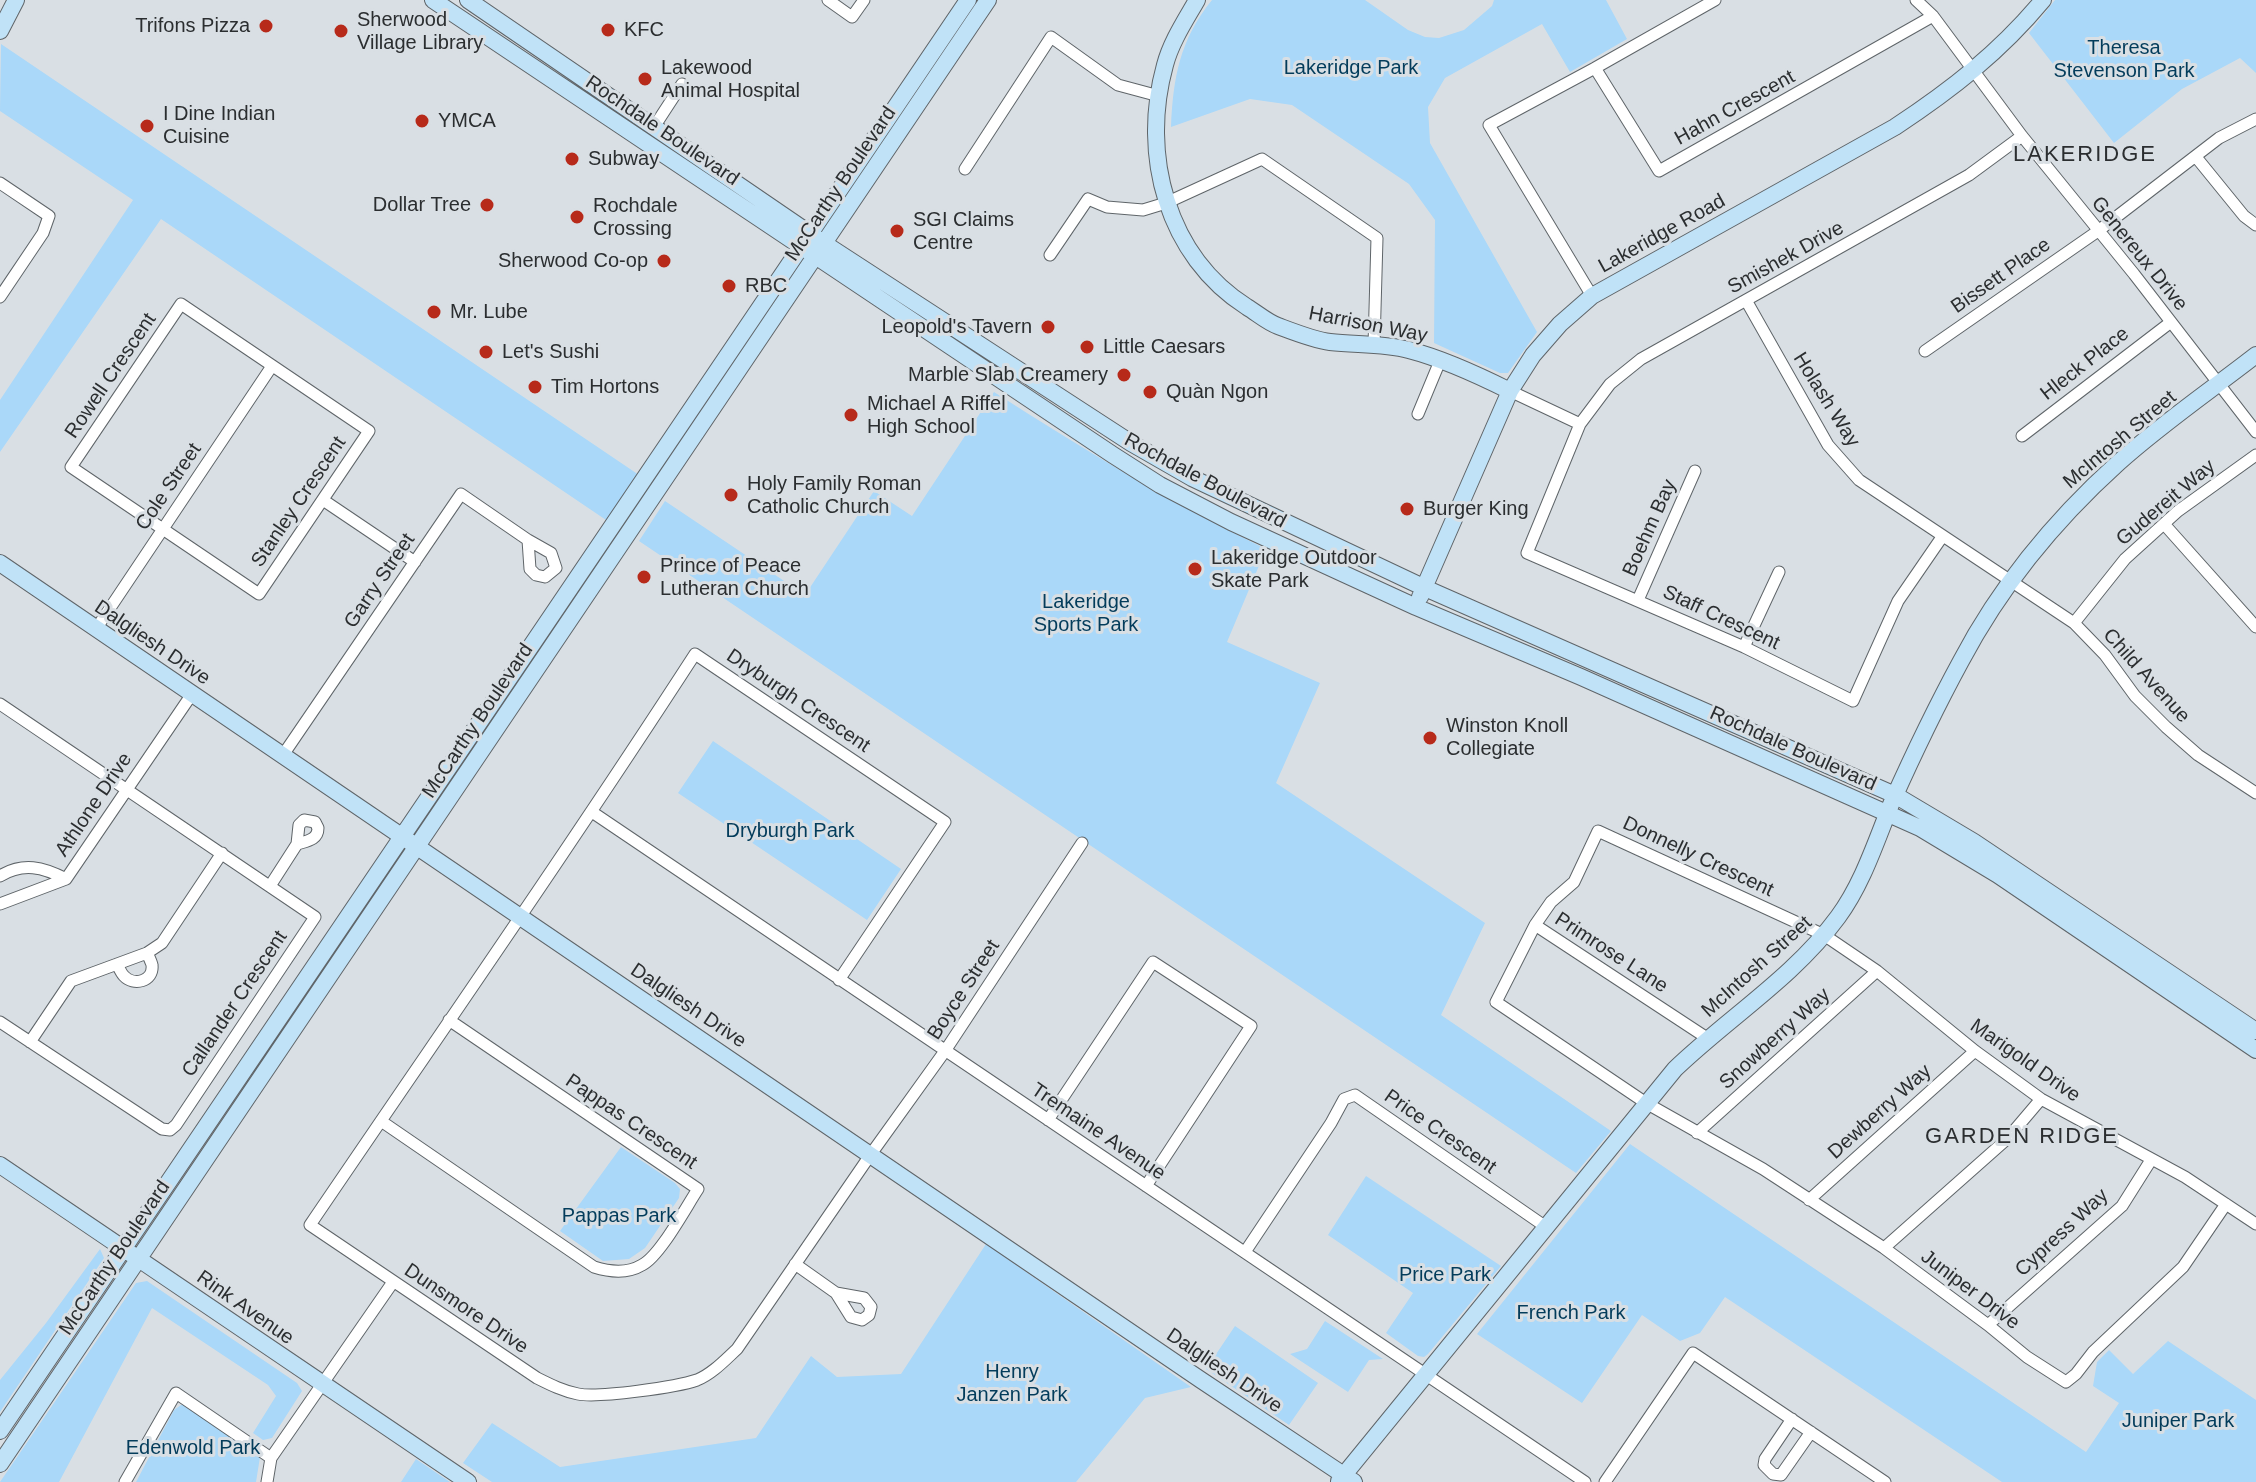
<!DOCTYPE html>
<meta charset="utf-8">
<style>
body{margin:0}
canvas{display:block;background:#d9dfe4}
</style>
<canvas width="2256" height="1482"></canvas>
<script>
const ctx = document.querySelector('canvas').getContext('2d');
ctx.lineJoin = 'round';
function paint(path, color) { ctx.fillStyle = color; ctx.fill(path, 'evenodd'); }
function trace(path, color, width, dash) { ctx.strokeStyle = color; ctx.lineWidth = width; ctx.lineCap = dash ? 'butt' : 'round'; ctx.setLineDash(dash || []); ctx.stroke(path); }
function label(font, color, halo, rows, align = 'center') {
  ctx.font = font + ' Arial,sans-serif'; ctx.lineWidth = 6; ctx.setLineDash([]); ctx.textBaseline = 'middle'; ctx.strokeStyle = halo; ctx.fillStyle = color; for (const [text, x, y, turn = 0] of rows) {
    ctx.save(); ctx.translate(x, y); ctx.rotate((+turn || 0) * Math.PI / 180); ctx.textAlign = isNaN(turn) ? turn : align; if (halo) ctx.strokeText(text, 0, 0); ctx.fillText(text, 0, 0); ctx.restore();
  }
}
const green = new Path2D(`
 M1212,0H1365L1408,30L1425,37L1439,38L1464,30L1492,6L1494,0H1606L1627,39L1570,72L1542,24L1445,78L1428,107L1430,143L1537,332L1508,373H1500L1434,343L1435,220L1409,184L1292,105L1250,99L1171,127C1173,78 1180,39 1212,0Z
 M2055,0H2256V73L2240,58L2182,89L2114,143L2029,33Z
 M1,44L639,475L609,522L161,219L0,452V400L133,200L0,111Z
 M994,392C1083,449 1171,503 1266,549L1227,642L1320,683L1276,783L1485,923L1441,1015L1611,1131L1576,1173L639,541L665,501L805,595L874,491L912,516Z
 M713,741L901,869L867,920L678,793Z
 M1630,1144L2086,1452L2119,1403L2093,1386L2097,1362L2109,1350L2133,1374L2168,1341L2256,1400V1482H2002L1725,1297L1700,1333L1680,1341L1642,1315L1582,1403L1477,1334Z
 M621,1147L675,1183L680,1189L679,1198L645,1248L629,1259L603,1261L560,1231Z
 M1366,1176L1501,1266L1428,1354L1424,1357L1418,1356L1386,1333L1413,1293L1328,1235Z
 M986,1244L1191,1387L1145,1398L1076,1482H492L463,1463L492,1423L560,1467L756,1438L811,1356L837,1377L901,1374Z
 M100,1249L104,1258L0,1412V1380L46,1323Z
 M147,1281L297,1383L302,1391L272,1438L263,1440L253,1433L276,1396L268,1385L152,1308L59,1482H0L136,1283Z
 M1325,1321L1383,1359L1369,1360L1348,1392L1290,1354L1307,1349Z
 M1235,1326L1318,1383L1289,1425L1206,1369Z
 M181,1405H189L253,1451L260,1457L256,1482H136L174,1410Z
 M416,1459L450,1482H401Z`);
const street = new Path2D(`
 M828,0L852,17L864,0
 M1916,0L1933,16L2022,136L2134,274L2256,432
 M1595,68L1659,171L1933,16
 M654,127L682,84
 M2196,157L2244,216L2256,225
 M965,169L1051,37L1118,85L1159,96
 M0,183L49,216L43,233L0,297
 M1050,255L1088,199L1107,207L1143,210L1166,203L1262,159L1377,238L1374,345
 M1592,296L1489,125L1595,68L1715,0
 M1747,302L1828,445L1859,480L2074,623L2105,655L2135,696L2166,727L2198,755L2256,793
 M181,304L369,431L259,594L71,467Z
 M1925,351L2098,231L2219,138L2256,119
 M1510,391L1580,424
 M1418,414L1440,361
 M2022,436L2171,322
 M323,500L415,562
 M2164,524L2256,627
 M1942,537L1898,601L1853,701L1744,647L1527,553L1580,424L1610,384L1641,359L1969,175L2022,136
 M1638,600L1695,471
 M2074,623L2125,559L2178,511L2256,455
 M96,629L272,366
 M1744,647L1779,572
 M0,704L315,917L176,1125L170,1130L162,1129L0,1022
 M283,755L461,494L528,540L551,553L556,568L545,577L536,575L530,569L528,540
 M592,812L1585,1482
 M0,876C23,862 43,867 66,879
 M270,886L297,844L299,825L304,820L315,822L318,828C318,840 307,841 297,844
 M0,904L66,879L192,694
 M1535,925L1707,1038
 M117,964C119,968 121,973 124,976C133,986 154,982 152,965C152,964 148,955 147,953
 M839,980L945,822L695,654C570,847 439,1035 310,1225L537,1378C551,1385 563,1391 578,1394C599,1398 677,1387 697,1380C712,1374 725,1360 737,1349L871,1154L945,1051L1082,843
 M30,1042L71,981L147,953L162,943L222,853
 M1048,1120L1153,962L1251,1026L1146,1186
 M381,1121L594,1267C610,1272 627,1274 642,1265C660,1256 686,1207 698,1189L449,1020
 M1697,1133L1877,971
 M1809,1200L1975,1051
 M2226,1204L2183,1267L2093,1352L2076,1374L2066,1382L2027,1357L1988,1325L1884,1248L1763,1169L1646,1103L1496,1002L1535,925L1551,902L1574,882L1598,831L1824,935L1877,971L1975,1051L2041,1099L2185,1177L2256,1224
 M1884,1248L2007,1139L2041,1099
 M1245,1252L1331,1123L1344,1099L1355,1095L1546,1227
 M795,1264L836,1293L851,1317L862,1320L869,1315L871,1307L864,1298L836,1293
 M1988,1325L2122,1206L2151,1160
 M1792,1419L1765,1459L1764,1465L1773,1474L1781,1475L1811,1432
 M125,1482L176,1393L271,1458
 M267,1482L271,1458L393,1282
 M1605,1482L1693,1353L1885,1482`);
const secondary = new Path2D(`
 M433,0L1113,455L1160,485L1231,522L1416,607L1581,677L1920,828L1998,875L2256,1050
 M468,0L825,244L1131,443L1192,478L1425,588L1895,795L1974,842L2256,1031
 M1197,0C1185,21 1171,42 1165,65C1140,155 1167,256 1247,307C1257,313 1267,322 1278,326C1294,332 1314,340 1330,342C1356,345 1384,343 1409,350C1444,359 1478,375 1510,391
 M0,31L16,0
 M0,563L1201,1380L1354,1482
 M1420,597L1510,391L1533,355L1560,324L1592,296L1895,127C1951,90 2000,52 2043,0
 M0,1165L468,1482
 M0,1431L968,0
 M0,1464L988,0
 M1339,1481L1675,1069C1728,1018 1794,977 1838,917C1863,883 1876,841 1892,802C1913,755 1936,707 1961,661C2000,587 2056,519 2118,463C2160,425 2211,390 2256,355`);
const markers = [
 [266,26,8,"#b72a1a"],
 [608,30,8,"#b72a1a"],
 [341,31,8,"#b72a1a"],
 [645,79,8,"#b72a1a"],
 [422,121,8,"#b72a1a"],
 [147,126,8,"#b72a1a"],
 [572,159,8,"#b72a1a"],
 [487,205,8,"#b72a1a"],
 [577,217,8,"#b72a1a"],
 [897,231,8,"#b72a1a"],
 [664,261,8,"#b72a1a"],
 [729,286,8,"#b72a1a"],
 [434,312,8,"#b72a1a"],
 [1048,327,8,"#b72a1a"],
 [1087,347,8,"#b72a1a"],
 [486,352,8,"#b72a1a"],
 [1124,375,8,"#b72a1a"],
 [535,387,8,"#b72a1a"],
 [1150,392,8,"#b72a1a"],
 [851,415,8,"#b72a1a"],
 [731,495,8,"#b72a1a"],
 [1407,509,8,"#b72a1a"],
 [1195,569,8,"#b72a1a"],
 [644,577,8,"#b72a1a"],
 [1430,738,8,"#b72a1a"]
];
const poiNames = [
 ["Sherwood",357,20],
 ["Village Library",357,43],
 ["Trifons Pizza",250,26,"right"],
 ["KFC",624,30],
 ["Lakewood",661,68],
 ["Animal Hospital",661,91],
 ["I Dine Indian",163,114],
 ["Cuisine",163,137],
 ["YMCA",438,121],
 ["Subway",588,159],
 ["Dollar Tree",471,205,"right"],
 ["Rochdale",593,206],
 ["Crossing",593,229],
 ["SGI Claims",913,220],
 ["Centre",913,243],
 ["Sherwood Co-op",648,261,"right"],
 ["RBC",745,286],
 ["Mr. Lube",450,312],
 ["Leopold's Tavern",1032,327,"right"],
 ["Little Caesars",1103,347],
 ["Let's Sushi",502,352],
 ["Marble Slab Creamery",1108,375,"right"],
 ["Tim Hortons",551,387],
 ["Quàn Ngon",1166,392],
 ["Michael A Riffel",867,404],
 ["High School",867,427],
 ["Holy Family Roman",747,484],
 ["Catholic Church",747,507],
 ["Burger King",1423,509],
 ["Lakeridge Outdoor",1211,558],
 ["Skate Park",1211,581],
 ["Prince of Peace",660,566],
 ["Lutheran Church",660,589],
 ["Winston Knoll",1446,726],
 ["Collegiate",1446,749]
];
const parkNames = [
 ["Theresa",2124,48],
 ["Stevenson Park",2124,71],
 ["Lakeridge Park",1351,68],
 ["Lakeridge",1086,602],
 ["Sports Park",1086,625],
 ["Dryburgh Park",790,831],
 ["Pappas Park",619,1216],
 ["Price Park",1445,1275],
 ["French Park",1571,1313],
 ["Henry",1012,1372],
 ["Janzen Park",1012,1395],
 ["Juniper Park",2178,1421],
 ["Edenwold Park",193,1448]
];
const streetNames = [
 ["Hahn Crescent",1735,108,-29],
 ["Rochdale Boulevard",662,131,34],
 ["McCarthy Boulevard",841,184,-56],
 ["Lakeridge Road",1662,234,-29],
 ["Genereux Drive",2139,254,51],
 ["Smishek Drive",1786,258,-29],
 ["Bissett Place",2001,276,-35],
 ["Harrison Way",1368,325,11],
 ["Hleck Place",2085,364,-38],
 ["Rowell Crescent",111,376,-56],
 ["Holash Way",1826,400,58],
 ["McIntosh Street",2120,440,-40],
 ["Rochdale Boulevard",1205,481,28],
 ["Cole Street",169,487,-56],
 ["Stanley Crescent",299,502,-56],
 ["Gudereit Way",2166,503,-40],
 ["Boehm Bay",1650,528,-66],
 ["Garry Street",380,581,-56],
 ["Staff Crescent",1721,618,25],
 ["Dalgliesh Drive",152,643,34],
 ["Child Avenue",2146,676,48],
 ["Dryburgh Crescent",798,701,34],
 ["McCarthy Boulevard",478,721,-56],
 ["Rochdale Boulevard",1793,749,24],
 ["Athlone Drive",94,805,-56],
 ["Donnelly Crescent",1698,857,25],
 ["Primrose Lane",1611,953,33],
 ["McIntosh Street",1757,967,-42],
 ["Boyce Street",964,990,-57],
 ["Callander Crescent",235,1004,-56],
 ["Dalgliesh Drive",688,1006,34],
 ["Snowberry Way",1775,1039,-42],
 ["Marigold Drive",2025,1061,35],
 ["Dewberry Way",1880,1112,-42],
 ["Pappas Crescent",631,1122,34],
 ["Tremaine Avenue",1098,1132,34],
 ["Price Crescent",1440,1132,35],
 ["Cypress Way",2062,1233,-43],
 ["McCarthy Boulevard",115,1258,-56],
 ["Juniper Drive",1970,1290,37],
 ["Rink Avenue",245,1308,35],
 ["Dunsmore Drive",466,1309,34],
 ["Dalgliesh Drive",1224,1371,34]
];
const neighbourhoodNames = [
 ["LAKERIDGE",2085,155],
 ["GARDEN RIDGE",2022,1137]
];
paint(green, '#aad8f9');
trace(street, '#5f6569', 13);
trace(secondary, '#5f6569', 18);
trace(street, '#fff', 11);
trace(secondary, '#c0e2f7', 16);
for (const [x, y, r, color] of markers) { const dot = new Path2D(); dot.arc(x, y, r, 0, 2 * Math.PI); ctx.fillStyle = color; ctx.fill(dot); trace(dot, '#d9dfe4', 3); }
label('20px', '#2b2e30', '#d9dfe4', poiNames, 'left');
label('20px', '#033c5b', '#d9dfe4', parkNames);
label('20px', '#2b2e30', '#d9dfe4', streetNames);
ctx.letterSpacing = '2px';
label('22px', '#2b2e30', '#d9dfe4', neighbourhoodNames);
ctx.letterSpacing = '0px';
</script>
